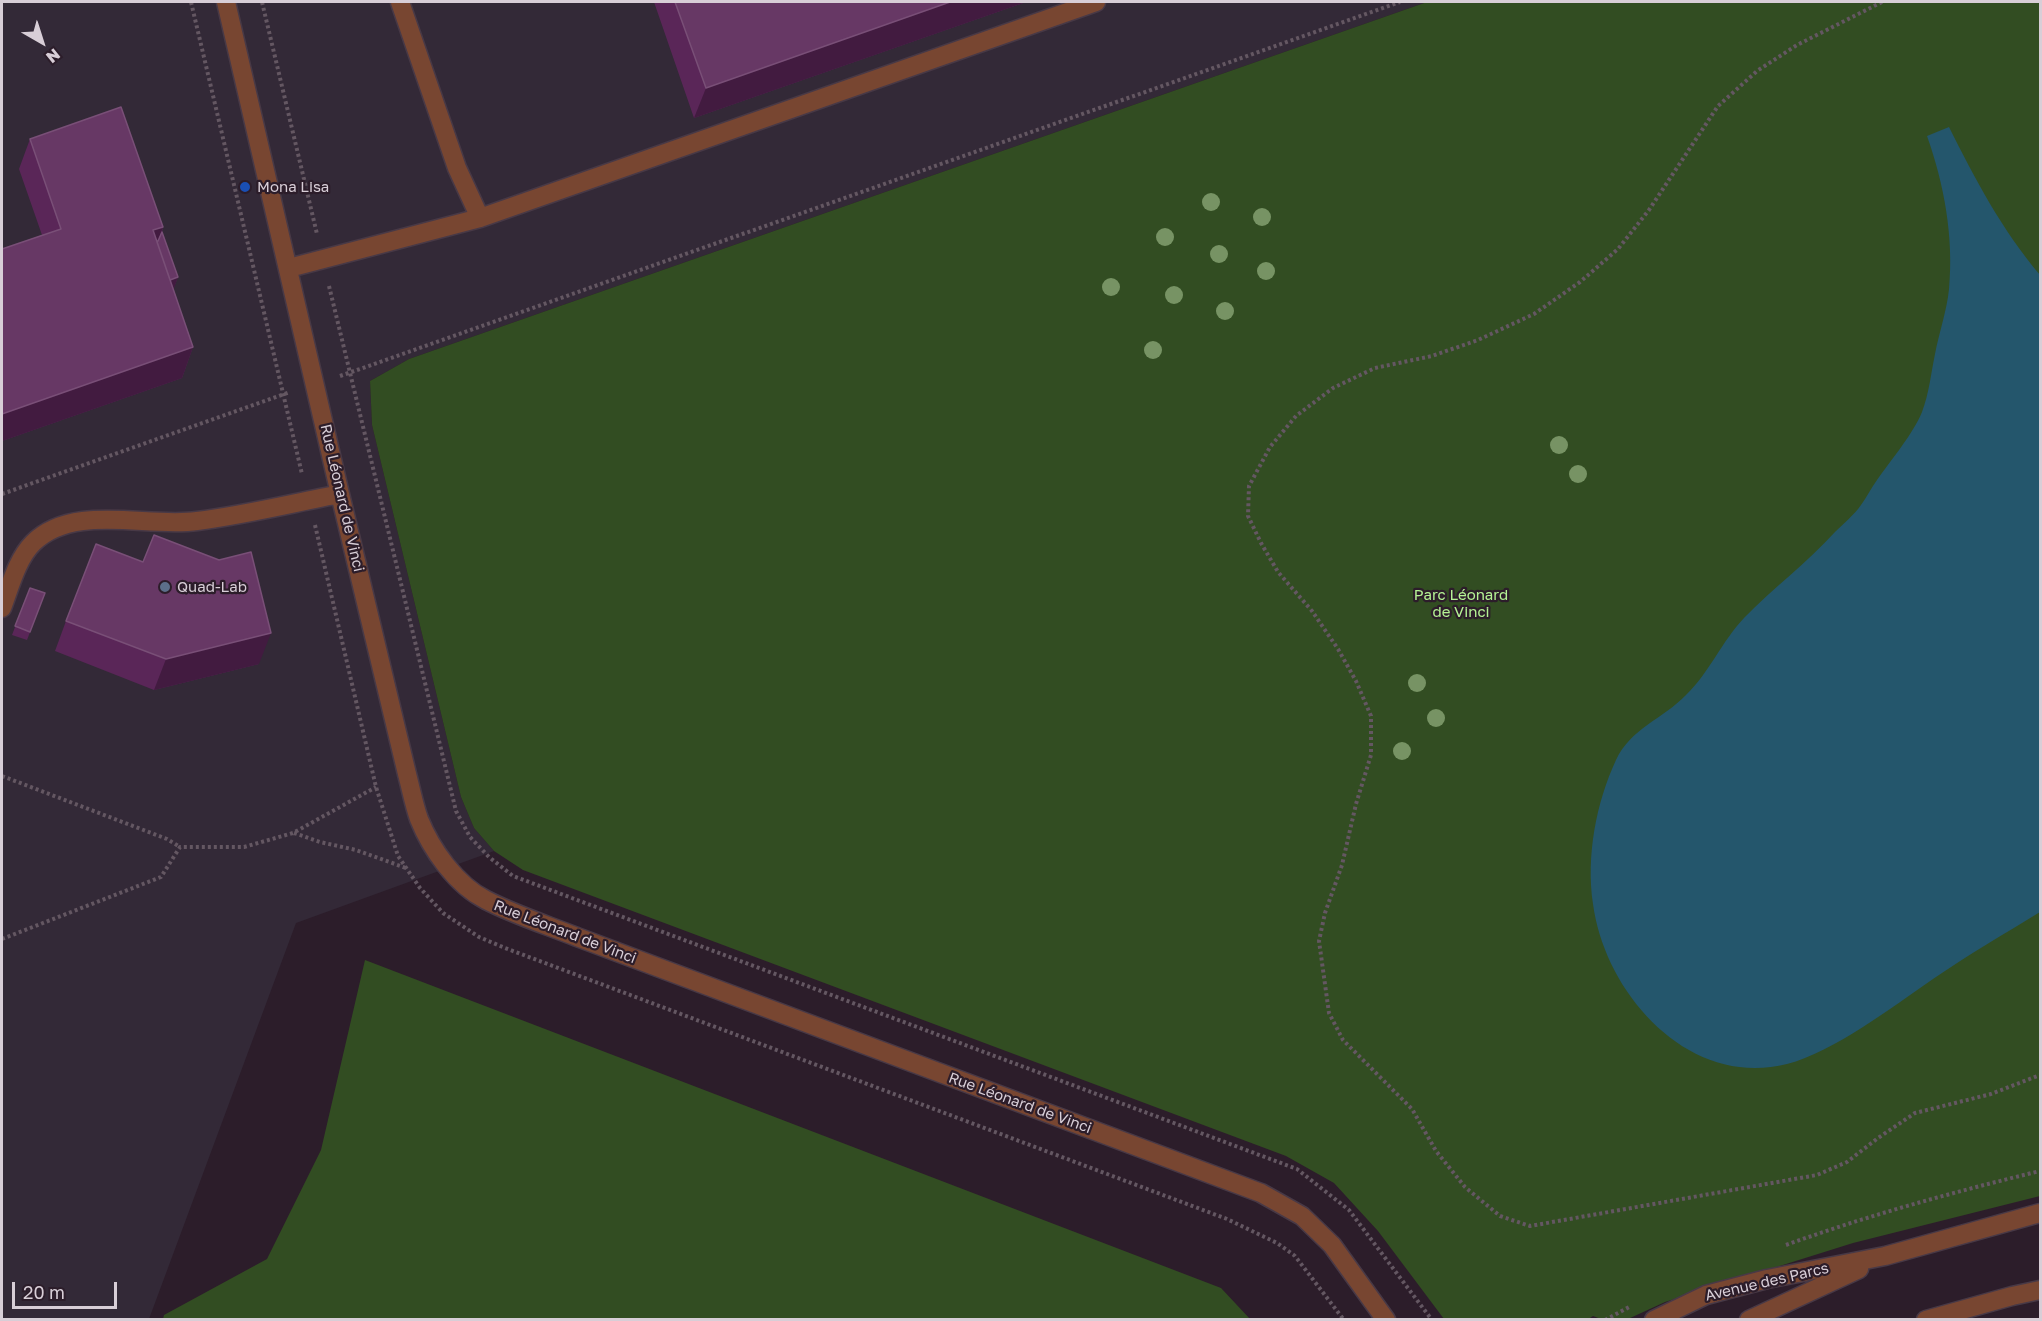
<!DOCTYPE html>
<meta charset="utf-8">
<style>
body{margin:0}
#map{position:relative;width:2042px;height:1321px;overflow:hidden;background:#2c1d2a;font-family:"Golos Text",sans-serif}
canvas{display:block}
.frame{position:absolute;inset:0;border:3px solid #d8ced7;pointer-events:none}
.north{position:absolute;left:12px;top:12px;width:60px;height:60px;-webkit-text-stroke:4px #2c1d2a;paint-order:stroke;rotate:141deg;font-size:16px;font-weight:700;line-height:24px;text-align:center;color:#d8ced7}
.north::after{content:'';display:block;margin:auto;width:21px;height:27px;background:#d8ced7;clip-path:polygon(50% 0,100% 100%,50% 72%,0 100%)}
.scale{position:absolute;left:12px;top:1282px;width:105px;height:27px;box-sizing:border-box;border:3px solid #d8ced7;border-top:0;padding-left:8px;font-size:18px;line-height:21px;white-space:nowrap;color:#d8ced7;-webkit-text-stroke:4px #2c1d2a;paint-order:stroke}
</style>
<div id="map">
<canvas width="2042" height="1321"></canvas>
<div class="frame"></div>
<div class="north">N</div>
<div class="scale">20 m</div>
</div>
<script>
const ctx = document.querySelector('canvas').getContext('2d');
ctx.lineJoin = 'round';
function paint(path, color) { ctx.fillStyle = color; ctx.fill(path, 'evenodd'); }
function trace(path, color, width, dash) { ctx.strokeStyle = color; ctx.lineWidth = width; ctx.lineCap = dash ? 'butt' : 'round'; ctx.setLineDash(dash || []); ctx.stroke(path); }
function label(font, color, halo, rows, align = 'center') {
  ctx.font = font + ' "Golos Text",sans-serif'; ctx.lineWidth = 4.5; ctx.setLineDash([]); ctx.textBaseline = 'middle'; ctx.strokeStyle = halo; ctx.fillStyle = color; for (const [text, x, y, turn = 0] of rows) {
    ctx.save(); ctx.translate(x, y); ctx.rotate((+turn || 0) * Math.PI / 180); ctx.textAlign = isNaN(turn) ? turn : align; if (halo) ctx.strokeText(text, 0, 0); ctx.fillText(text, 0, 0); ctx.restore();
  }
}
const industrial = new Path2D(`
 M2,2H1427L409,359L370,381L372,425L461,797L474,828L494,851L296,923L149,1319L2,1320Z`);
const green = new Path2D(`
 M1427,2H2040V1196L1853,1243L1665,1302L1628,1319H1601L1593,1316L1587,1320L1444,1319L1378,1231L1334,1183L1286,1156L523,870L494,851L474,828L461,797L372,425L370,381L409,359Z
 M365,960L1221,1288L1250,1319H163L164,1315L267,1259L321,1150Z`);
const water = new Path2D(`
 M1949,127C1975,179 2002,230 2040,275V912C2004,934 1968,955 1933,979C1892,1007 1834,1052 1787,1064C1689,1089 1605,994 1593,904C1586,856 1596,803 1616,760C1631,728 1663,719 1686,695C1709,673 1722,641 1744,618C1773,588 1807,563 1835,532C1844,523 1854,515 1861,505C1867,497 1871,488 1877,480C1891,460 1913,434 1922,412C1929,394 1931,373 1935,354C1939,333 1947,310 1949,289C1954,237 1944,184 1927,136Z`);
const path = new Path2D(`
 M191,2L302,474
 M262,2L317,234
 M1882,2L1797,45L1757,71L1718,106L1649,210L1618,249L1580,282L1534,314L1478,340L1432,356L1375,368L1333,388L1296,416L1270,447L1249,486L1248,516L1261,543L1278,572L1312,611L1338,649L1356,681L1371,716V755L1356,804L1342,865L1325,913L1319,941L1329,1013L1343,1040L1412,1109L1436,1151L1465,1187L1500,1216L1530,1226L1817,1175L1847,1162L1878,1138L1915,1113L1991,1094L2040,1075
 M329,286L456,811L470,837L489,857L513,876L1297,1169L1349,1210L1432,1320
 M340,376L1400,2
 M2,494L290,392
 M315,525L376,787L398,856L420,888L443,913L479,937L505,948L1227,1219L1277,1243L1295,1256L1344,1320
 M2,776L167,839L180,847
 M294,833L320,842L356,850L406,868
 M2,939L161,877L180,847H244L293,833L376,787
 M1786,1245C1869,1215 1954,1192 2040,1171
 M1605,1320L1631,1306`);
const minor = new Path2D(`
 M226,2L340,494L407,774C411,789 414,805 419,819C431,849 456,885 486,900C515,915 547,925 577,937L1261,1193L1302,1216L1332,1245L1386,1320
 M400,2L457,168L480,218
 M289,268L480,218L1096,2
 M2,608C10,587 17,559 33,543C73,503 147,528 197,521C245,515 293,503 340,494
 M1654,1320L1706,1295L1767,1279L1885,1256L2040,1213
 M1749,1320L1859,1269
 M1926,1320L2012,1296L2040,1290`);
const trees = [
 [1211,202],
 [1262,217],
 [1165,237],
 [1219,254],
 [1266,271],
 [1111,287],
 [1174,295],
 [1225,311],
 [1153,350],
 [1559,445],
 [1578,474],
 [1417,683],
 [1436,718],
 [1402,751]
];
const wall = new Path2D(`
 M654,2H1026L694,118Z
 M30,139L163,227L162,232L178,277L173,290L193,347L182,378L2,441V249L42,235L19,169Z
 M30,588L45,593L27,640L12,635Z
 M66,621L259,664L154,690L55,651Z`);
const shadedWall = new Path2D(`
 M950,2H1026L694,118L706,88Z
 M163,227L152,258L153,230Z
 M178,277L172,294L161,283Z
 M193,347L182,378L2,441V414Z
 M271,633L259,664L154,690L166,659Z`);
const building = new Path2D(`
 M675,2H950L706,88Z
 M121,107L163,227L153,230L193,347L2,414V249L61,229L30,139Z
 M162,232L178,277L170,280L157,242L158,241Z
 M154,535L219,560L251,552L271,633L166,659L66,621L96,544L143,562Z
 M30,588L45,593L30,632L15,626Z`);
const markers = [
 [245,187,6,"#1a4fb4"],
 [165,587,6,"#5c6f8a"]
];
const poiNames = [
 ["Mona Lisa",257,187],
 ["Quad-Lab",177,587]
];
const streetNames = [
 ["Rue Léonard de Vinci",342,498,77],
 ["Rue Léonard de Vinci",565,932,21],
 ["Rue Léonard de Vinci",1020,1103,20],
 ["Avenue des Parcs",1767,1282,-13]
];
const parkNames = [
 ["Parc Léonard",1461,595],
 ["de Vinci",1461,612]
];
paint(industrial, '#332937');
paint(green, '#324d22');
paint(water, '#24566c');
trace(minor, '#483946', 21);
trace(path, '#645762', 4, [3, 3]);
trace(minor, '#784631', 18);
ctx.fillStyle = '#779364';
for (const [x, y] of trees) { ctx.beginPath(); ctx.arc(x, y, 9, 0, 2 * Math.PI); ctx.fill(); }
paint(wall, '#5a2658');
paint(shadedWall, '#421b40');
paint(building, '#673865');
trace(building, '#794f77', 1.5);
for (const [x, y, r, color] of markers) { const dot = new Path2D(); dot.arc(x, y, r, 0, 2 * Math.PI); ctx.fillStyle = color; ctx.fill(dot); trace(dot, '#2c1d2a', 2); }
label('15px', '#d8ced7', '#2c1d2a', poiNames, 'left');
label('15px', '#d8ced7', '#2c1d2a', streetNames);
label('15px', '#b5f394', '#2c1d2a', parkNames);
</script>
